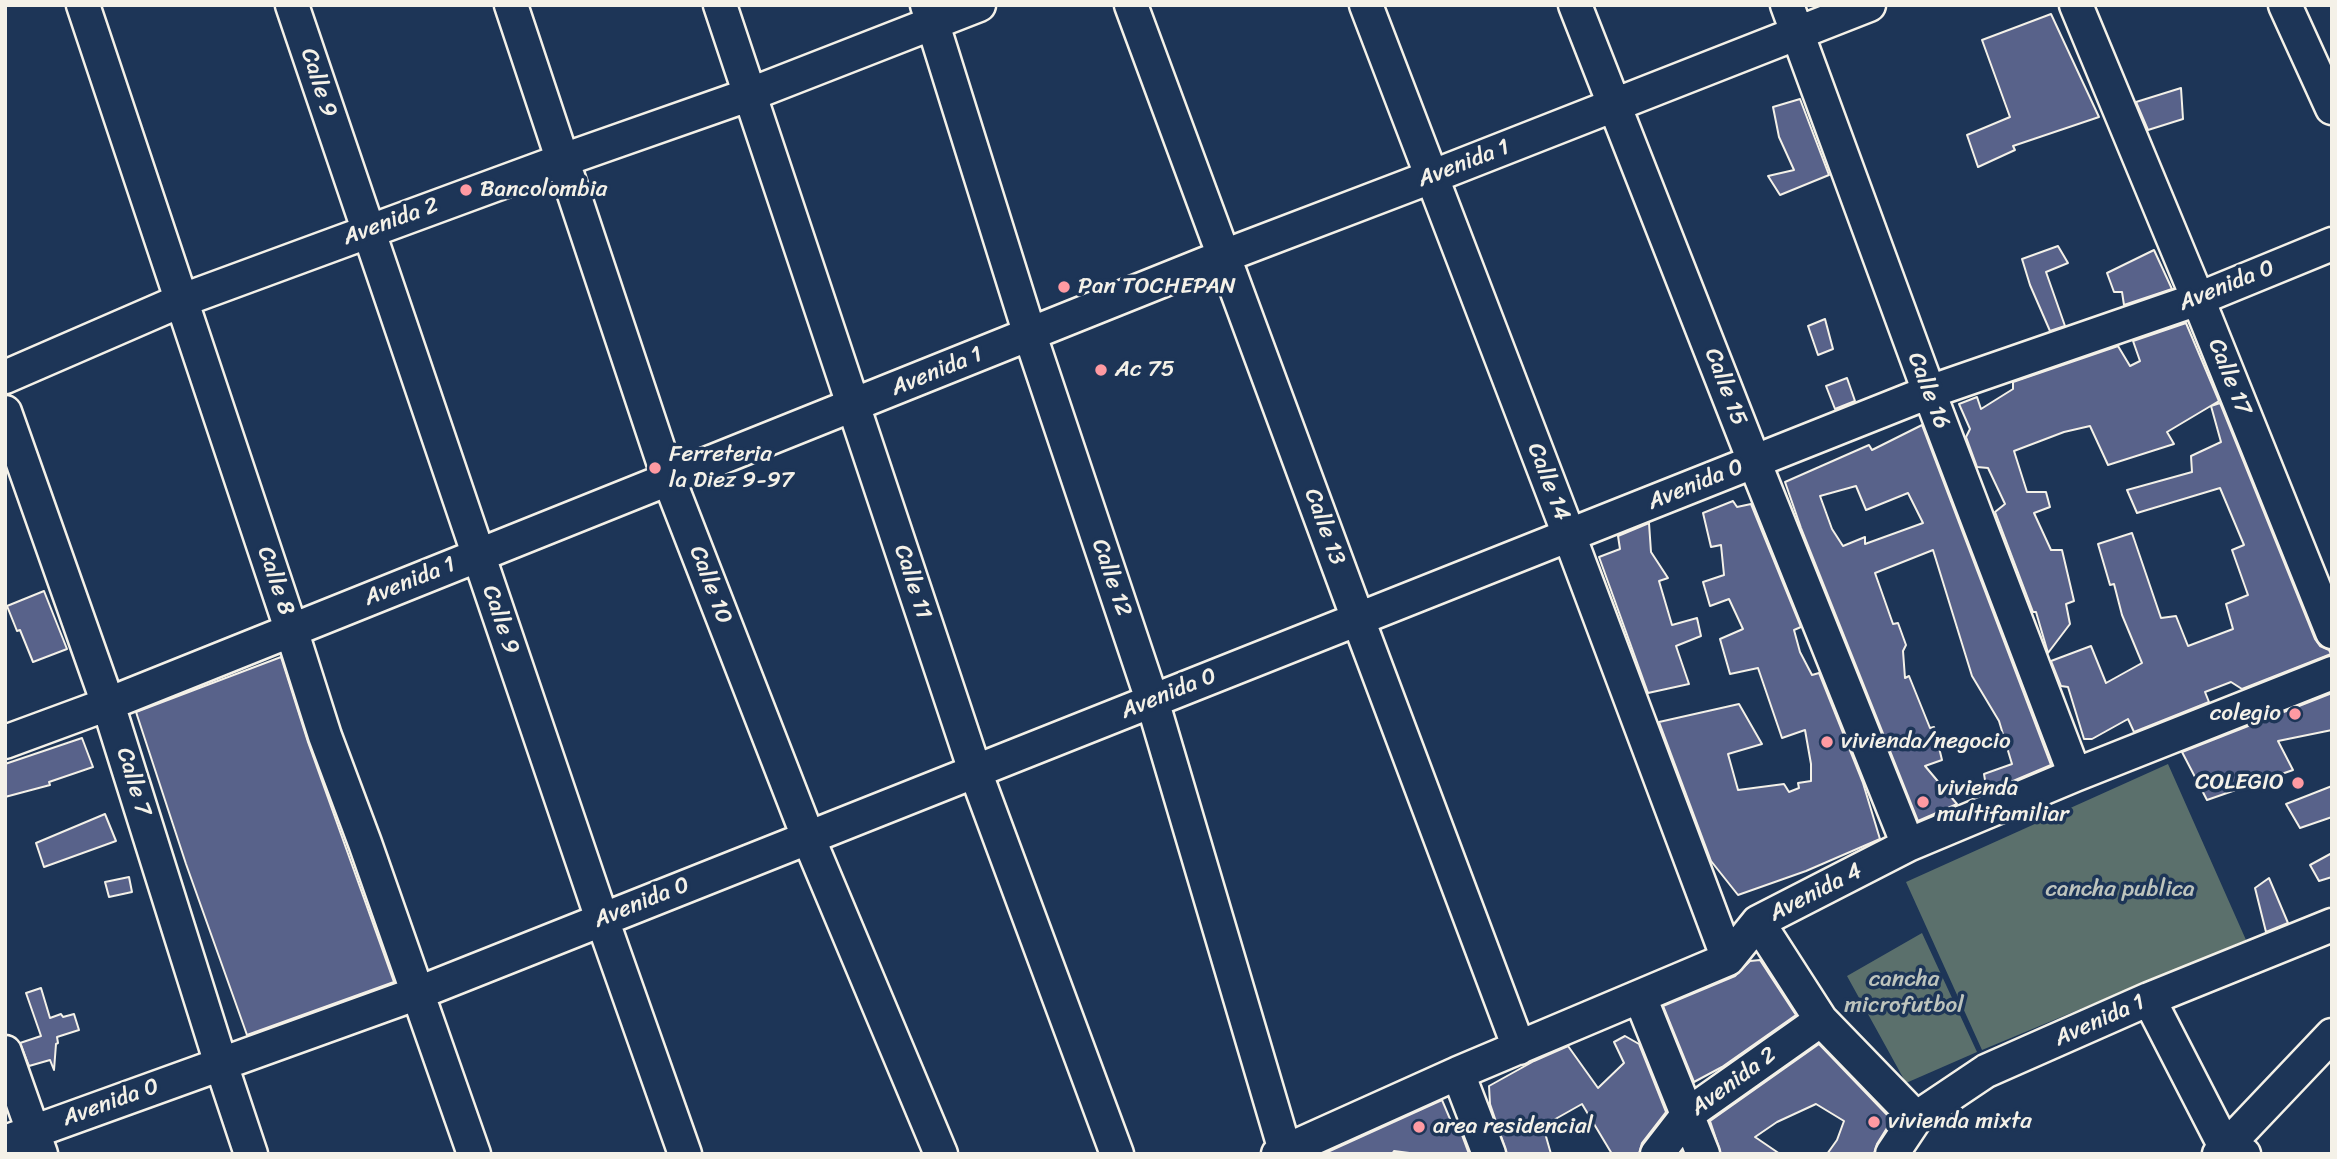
<!DOCTYPE html>
<style>
body{margin:0}
#map{position:relative;width:2337px;height:1159px;overflow:hidden;background:#1d3557;font-family:Sriracha,sans-serif}
canvas{display:block}
.frame{position:absolute;inset:0;border:7px solid #f4f1e8;pointer-events:none}
</style>
<div id="map">
<canvas width="2337" height="1159"></canvas>
<div class="frame"></div>
</div>
<script>
const ctx = document.querySelector('canvas').getContext('2d');
ctx.lineJoin = 'round';
function paint(path, color) { ctx.fillStyle = color; ctx.fill(path, 'evenodd'); }
function trace(path, color, width, dash) { ctx.strokeStyle = color; ctx.lineWidth = width; ctx.lineCap = dash ? 'butt' : 'round'; ctx.setLineDash(dash || []); ctx.stroke(path); }
function label(font, color, halo, rows, align = 'center') {
  ctx.font = font + ' Sriracha,sans-serif'; ctx.lineWidth = 7; ctx.setLineDash([]); ctx.textBaseline = 'middle'; ctx.strokeStyle = halo; ctx.fillStyle = color; for (const [text, x, y, turn = 0] of rows) {
    ctx.save(); ctx.translate(x, y); ctx.rotate((+turn || 0) * Math.PI / 180); ctx.textAlign = isNaN(turn) ? turn : align; if (halo) ctx.strokeText(text, 0, 0); ctx.fillText(text, 0, 0); ctx.restore();
  }
}
const green = new Path2D(`
 M2168,764L2246,940L1982,1050L1906,882Z
 M1922,933L1977,1052L1906,1083L1847,976Z`);
const building = new Path2D(`
 M2051,14L2099,117L2013,146L2015,150L1978,167L1967,135L2010,117L1982,40Z
 M2181,88L2183,119L2148,130L2136,102Z
 M1800,99L1829,175L1780,195L1768,176L1794,170L1779,137L1773,107Z
 M2058,246L2068,263L2046,272L2065,326L2050,331L2030,285L2022,259Z
 M2154,250L2172,289L2124,305L2122,292H2114L2107,273Z
 M1825,319L1833,349L1818,355L1808,326Z
 M2186,323L2219,401L2167,432L2174,444L2108,465L2090,426L2064,432L2014,451L2027,492H2046L2050,507L2034,513L2051,550H2062L2074,601L2066,604L2070,624L2048,653L2036,612H2033L1995,512L2005,504L1988,468L1977,467L1966,437L1970,429L1959,404L1977,397L1981,409L2013,389V382L2118,346L2130,366L2140,361L2133,341Z
 M1847,378L1855,401L1835,409L1826,386Z
 M2220,403L2315,639L2320,646L2329,650L2331,654L2242,689L2231,682L2205,692L2209,702L2134,732L2128,719L2092,739H2084L2068,687L2061,686L2051,661L2091,646L2106,683L2142,663L2122,615L2114,584L2110,585L2098,544L2132,533L2161,618L2176,616L2188,646L2233,629L2226,604L2248,595L2232,550L2244,545L2220,488L2137,513L2127,490L2192,472L2191,456L2221,442L2211,406Z
 M1922,425L2051,765L1987,792L1984,774L2012,764L1999,721L1972,676L1933,550L1875,573L1893,624L1898,623L1906,645L1903,651L1905,678L1909,676L1930,728L1934,727L1942,760L1925,766L1957,804L1918,821L1801,528L1785,482L1869,445L1872,450ZM1856,486L1866,510L1908,493L1923,523L1865,544V537L1843,546L1832,529L1820,496Z
 M1733,501L1737,507L1751,504L1801,627L1794,630L1800,652L1812,675L1819,673L1863,783L1880,839L1806,871L1738,895L1711,861L1659,722L1739,704L1762,744L1728,754L1738,790L1784,784L1789,792L1799,788L1798,783L1811,781V764L1805,730L1782,738L1758,668L1730,674L1720,639L1743,629L1729,599L1710,606L1703,582L1724,575L1721,545L1711,547L1703,513Z
 M1649,523L1651,552L1668,578L1659,581L1672,625L1697,618L1701,636L1676,646L1689,684L1648,693L1599,557L1620,549L1618,536Z
 M44,591L67,649L33,662L20,630L17,631L7,606Z
 M281,657L308,742L394,982L247,1035L186,864L136,712Z
 M2332,693V730L2278,741L2293,770L2207,800L2182,752Z
 M82,738L93,767L49,782L50,785L5,797V764Z
 M2332,786V817L2300,828L2286,804Z
 M105,814L116,841L44,867L36,843Z
 M2332,853V877L2319,881L2310,865Z
 M129,877L132,892L109,897L105,882Z
 M2269,878L2288,923L2266,932L2255,888Z
 M1760,960L1796,1015L1722,1067L1694,1082L1663,1006L1735,976L1750,961Z
 M41,988L50,1018L61,1014L63,1017L74,1014L79,1030L57,1037L58,1043L56,1044L54,1070L50,1060L29,1066L20,1043L41,1036L26,993Z
 M1625,1036L1639,1044L1666,1112L1642,1143L1639,1154H1612L1582,1104L1543,1126L1551,1154H1507L1490,1104L1489,1086L1534,1061L1568,1046L1598,1088L1624,1063L1614,1042Z
 M1819,1044L1892,1120L1877,1144L1874,1154H1827L1837,1140L1844,1121L1816,1104L1777,1122L1755,1137L1780,1154H1721L1710,1121Z
 M1442,1100L1453,1126L1459,1127L1469,1154H1417L1394,1151L1392,1154H1323Z`);
const minor = new Path2D(`
 M83,5L291,629L325,736L365,843L474,1154
 M292,5L602,919L685,1154
 M511,5L668,477L808,837L941,1154
 M720,5L975,771L1117,1154
 M927,5L1030,335L1152,700L1286,1154
 M1131,5L1358,619L1519,1048
 M1366,5L1569,535L1728,959
 M1575,5L1754,461L1908,845
 M1787,5L1929,392L2075,775
 M2076,5L2198,299L2332,632
 M2285,5L2332,108
 M5,377L180,301L563,160L751,94L979,5
 M5,412L108,704L221,1064L251,1154
 M5,742L108,704L1224,256L1431,177L1869,5
 M1758,922L1821,1020L1916,1118
 M1640,997L1703,1154
 M2149,999L2225,1147L2244,1154
 M5,1052L41,1154
 M1458,1073L1489,1154
 M5,1142L418,993L1929,392L2198,299L2332,244
 M1278,1154L1458,1073L1728,959L1758,922L1908,845L2075,775L2332,673
 M1657,1154L1688,1114L1821,1020
 M1892,1154L1916,1118L1986,1071L2149,999L2332,925
 M2219,1154L2332,1035`);
const markers = [
 [466,190,7,"#ff9aa2"],
 [1064,287,7,"#ff9aa2"],
 [1101,370,7,"#ff9aa2"],
 [655,468,7,"#ff9aa2"],
 [2295,714,7,"#ff9aa2"],
 [1827,742,7,"#ff9aa2"],
 [2298,783,7,"#ff9aa2"],
 [1923,802,7,"#ff9aa2"],
 [1874,1122,7,"#ff9aa2"],
 [1419,1127,7,"#ff9aa2"]
];
const streetNames = [
 ["Calle 9",318,83,72],
 ["Avenida 1",1464,164,-21],
 ["Avenida 2",391,222,-20],
 ["Avenida 0",2227,286,-22],
 ["Avenida 1",937,372,-22],
 ["Calle 17",2229,377,68],
 ["Calle 15",1725,387,69],
 ["Calle 16",1928,391,69],
 ["Calle 14",1548,482,69],
 ["Avenida 0",1696,485,-22],
 ["Calle 13",1324,527,70],
 ["Calle 12",1111,578,71],
 ["Calle 8",275,581,71],
 ["Avenida 1",410,582,-22],
 ["Calle 11",912,582,72],
 ["Calle 10",710,585,69],
 ["Calle 9",500,620,71],
 ["Avenida 0",1169,694,-22],
 ["Calle 7",133,782,73],
 ["Avenida 4",1816,893,-27],
 ["Avenida 0",642,903,-22],
 ["Avenida 1",2100,1021,-24],
 ["Avenida 2",1734,1082,-36],
 ["Avenida 0",111,1103,-20]
];
const poiNames = [
 ["Bancolombia",480,190],
 ["Pan TOCHEPAN",1078,287],
 ["Ac 75",1115,370],
 ["Ferreteria",669,455],
 ["la Diez 9-97",669,481],
 ["colegio",2281,714,"right"],
 ["vivienda/negocio",1841,742],
 ["COLEGIO",2284,783,"right"],
 ["vivienda",1937,789],
 ["multifamiliar",1937,815],
 ["vivienda mixta",1888,1122],
 ["area residencial",1433,1127]
];
const parkNames = [
 ["cancha publica",2120,890],
 ["cancha",1904,980],
 ["microfutbol",1904,1006]
];
paint(green, '#5b706c');
paint(building, '#58628a');
trace(building, '#f4f1e8', 2);
trace(minor, '#f4f1e8', 37);
trace(minor, '#1d3557', 32);
for (const [x, y, r, color] of markers) { const dot = new Path2D(); dot.arc(x, y, r, 0, 2 * Math.PI); ctx.fillStyle = color; ctx.fill(dot); trace(dot, '#1d3557', 2.5); }
label('23px', '#f4f1e8', '#1d3557', streetNames);
label('23px', '#f4f1e8', '#1d3557', poiNames, 'left');
label('23px', '#bec4bd', '#1d3557', parkNames);
</script>
